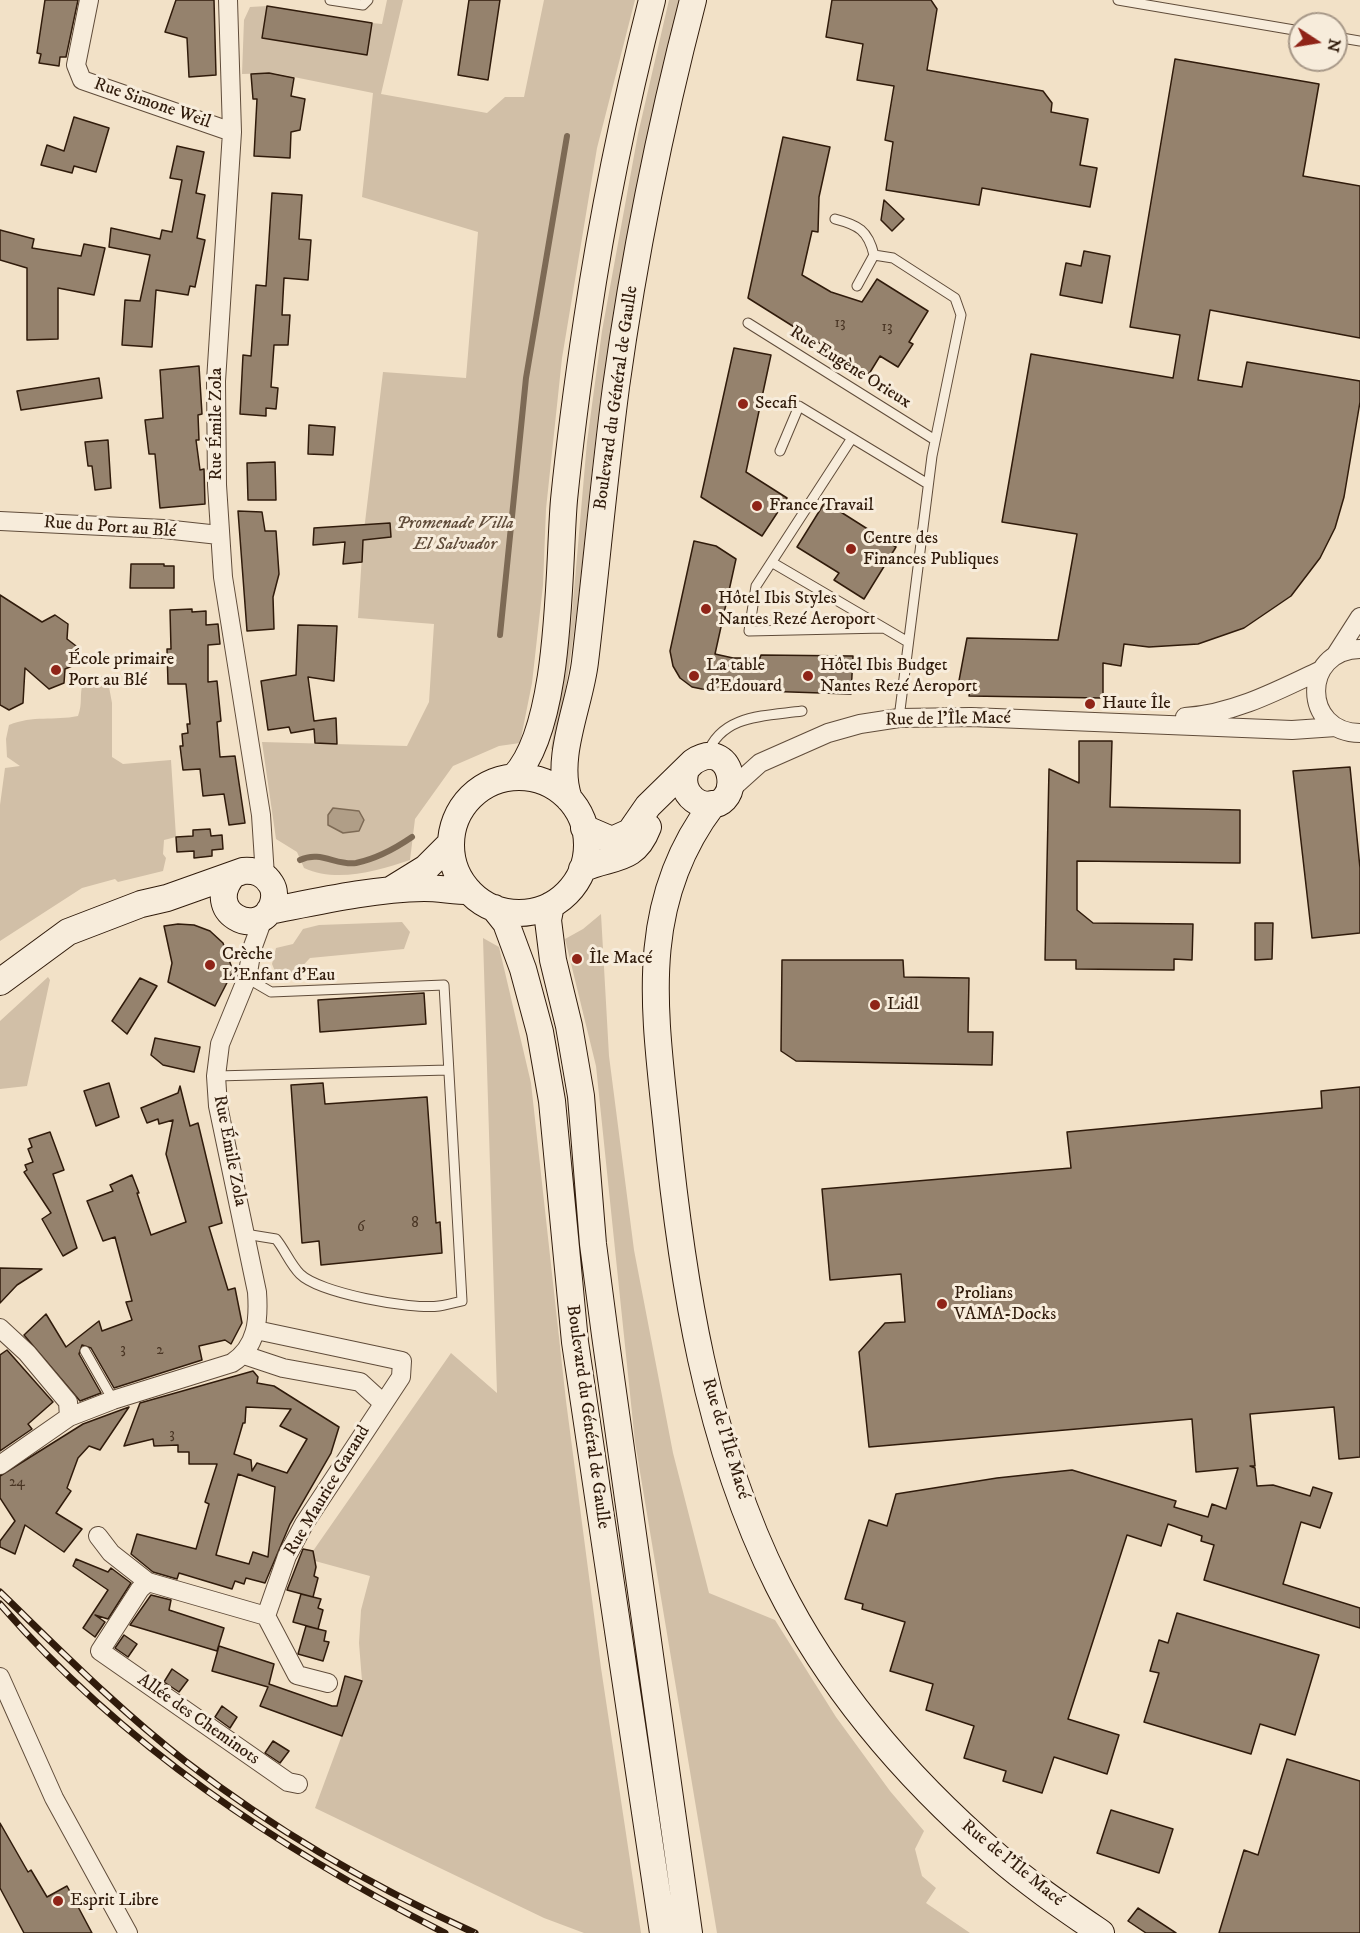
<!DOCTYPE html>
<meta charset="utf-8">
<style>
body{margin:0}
#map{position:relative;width:1360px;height:1933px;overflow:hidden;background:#f2e1c7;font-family:"IM FELL DW Pica",serif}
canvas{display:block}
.north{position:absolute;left:1288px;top:12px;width:60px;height:60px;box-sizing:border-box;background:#f7ecdb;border:2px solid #a79888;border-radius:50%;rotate:102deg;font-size:16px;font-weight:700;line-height:24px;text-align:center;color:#301b0b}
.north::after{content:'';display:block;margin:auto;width:21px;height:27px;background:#8f2418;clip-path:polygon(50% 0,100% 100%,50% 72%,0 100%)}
</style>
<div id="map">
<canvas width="1360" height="1933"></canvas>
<div class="north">N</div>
</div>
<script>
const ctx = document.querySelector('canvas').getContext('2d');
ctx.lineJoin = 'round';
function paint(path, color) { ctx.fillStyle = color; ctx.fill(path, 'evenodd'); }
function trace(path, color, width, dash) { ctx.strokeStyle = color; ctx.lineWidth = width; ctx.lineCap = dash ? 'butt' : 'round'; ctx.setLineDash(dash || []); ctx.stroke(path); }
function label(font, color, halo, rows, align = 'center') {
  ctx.font = font + ' "IM FELL DW Pica",serif'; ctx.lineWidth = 6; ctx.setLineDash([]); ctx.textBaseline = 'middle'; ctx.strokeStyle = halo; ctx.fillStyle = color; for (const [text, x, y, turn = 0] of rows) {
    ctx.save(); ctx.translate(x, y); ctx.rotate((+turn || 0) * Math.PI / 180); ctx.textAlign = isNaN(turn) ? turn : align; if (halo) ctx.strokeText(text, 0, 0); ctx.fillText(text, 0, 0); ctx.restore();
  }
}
const green = new Path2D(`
 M387,0H403L381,94L487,113L505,97H524L544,0H635L597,148L562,358L546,509L543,585L532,683L520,743L499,746L453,766L415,819L410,860C377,871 337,883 304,868L297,852L276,839L262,742L407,746L429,702L434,624L358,618L363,539L383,372L466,378L478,232L362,197L373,93L274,73L242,74L244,20L250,7L267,6L262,38L367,55L372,23L382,24Z
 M669,0H681C655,125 623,251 604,378C585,502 581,628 554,750L551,749L571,625L587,442L602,331L638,134Z
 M94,676H107L112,703V757L123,764L171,760L176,837L164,840L163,854L166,858L163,871L118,882L115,879L82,888L0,941V805L5,768L20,766L7,757L6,739L9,725C33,715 54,721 78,716C83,703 79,695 83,683Z
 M601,914L609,1056L634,1250L673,1453L709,1593L775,1620L836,1717L890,1791L924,1831L915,1849L922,1876L936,1888L926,1903L970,1933H717L635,1442L596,1066L565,939L583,929Z
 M402,922L410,932L404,949L310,958L294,975L277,976L272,964L276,948L293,944L303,929L319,925Z
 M483,938L499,947L531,1083L566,1401L601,1668L641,1933H584L544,1918L315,1808L362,1681L359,1643L361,1610L370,1576L315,1561L313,1551L451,1353L497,1393Z
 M48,977L50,980L27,1086L0,1089V1021Z`);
const water = new Path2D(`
 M333,808L359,811L364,820L359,831L343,833L328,825V815Z`);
const stream = new Path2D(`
 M500,635L526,378L567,136
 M300,860C320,850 337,866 356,863C375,859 396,848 412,837`);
const building = new Path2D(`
 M45,0H78L66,57H60L59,66L39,63L41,54L37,53Z
 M176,0H214L216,75L189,77L187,38L165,32Z
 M469,0H500L488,80L458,75Z
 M832,0H931L937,9L927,70L1043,91L1052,103L1051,112L1088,119L1080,165L1097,168L1090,207L982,188L979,205L886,190L893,142L885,140L894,86L857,80L863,44L826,37Z
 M267,6L372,23L367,55L262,38Z
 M1175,59L1319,84L1303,176L1360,186V338L1210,310L1198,380L1242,387L1247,362L1360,381V402L1344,497L1335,528L1320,558L1291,596L1244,628L1198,644L1149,647L1124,644L1121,666L1103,663V698L969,696L971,686H958L967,638L1058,640L1077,534L1002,522L1031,354L1173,378L1180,335L1130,327Z
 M269,73L294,78L291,96L305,99L300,130L291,132L290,158L254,156L257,99H253L251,74Z
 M74,117L109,128L96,172L74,166L72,173L41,165L47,145L64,151Z
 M783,137L830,147L819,197L818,232L812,231L802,275L831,292L862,302L877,279L928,311L909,342L913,344L898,367L880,356L869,374L748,298Z
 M177,146L204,152L196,193L205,195L197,238L205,240L195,287L190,286L188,295L156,290L152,347L122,345L125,300L140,301L150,255L109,247L111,228L160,239L162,230L172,232L182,180L170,178Z
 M272,193L302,195L299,239L311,240L308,280L284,278L282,315H290L288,345H274L271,387L278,388L276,409L266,408V416L240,414L243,355L251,356L256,285L266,286Z
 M884,200L904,219L892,231L881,220Z
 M0,230L34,239L32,248L81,256L84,244L105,248L94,295L58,288V339L27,340V268L0,260Z
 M1084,251L1110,256L1102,303L1060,295L1066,263L1081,266Z
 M734,348L771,355L746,472L787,498L762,536L701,497Z
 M199,366L202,414L198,415L199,440H196L200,470L204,469L205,504L160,508L155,454H149L145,420L163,418L160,370Z
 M99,378L102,398L21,410L17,391Z
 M309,425L335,427L333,455L308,454Z
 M108,440L111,488L95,490L92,466H88L85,442Z
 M275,462L276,500H248L247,463Z
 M825,502L896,547L864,599L834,580L839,573L797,547Z
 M238,511L262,512L265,531H276L279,574L273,597L274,629L247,631Z
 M390,523L391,537L363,540L362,562L343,564L345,542L313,545L314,528Z
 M694,541L716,546L736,559L715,654L733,658H760L761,655L853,656L851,694L702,689L692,687L680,678L673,666L670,651Z
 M131,564H164V566H174V588H130Z
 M0,595L42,622L55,615L68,624L67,639L80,649L79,663L65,669L64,683L49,689L25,668L23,703L9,710L0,705Z
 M192,609V612L206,611V625L218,624L220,644L208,645V682L217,681L221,721L217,722L220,757L235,756L245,823L229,825L224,794L203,796L200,769L183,770L180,746H183L182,734L188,733L187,724H190L186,684H168L167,649H171L170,610Z
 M298,625L337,626L334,681L308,677L314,721L336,718L337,744L315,743L314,729L291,733L289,727L268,730L261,681L296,675Z
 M1079,741H1112L1110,807L1240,810V863L1077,861V910L1093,923L1193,924L1192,960L1174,959V970L1076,969V960H1045L1049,769L1079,783Z
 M1350,767L1360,868V933L1312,938L1293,771Z
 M210,829L211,836L222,835L223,849L212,850V856L194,858V851L177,852L176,837L193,836V830Z
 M1255,923H1273L1272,959L1255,960Z
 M178,924L194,925L210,931L223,943L233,971L215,1006L168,982L172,963L164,926Z
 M782,960H903L904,977L969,978L968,1032H993L992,1065L796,1061L781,1051Z
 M140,978L157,986L127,1034L112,1021Z
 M424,993L426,1024L320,1032L318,1000Z
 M155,1038L200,1047L194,1072L163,1065L151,1055Z
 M109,1083L119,1117L96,1126L84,1091Z
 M323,1083L325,1104L427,1097L436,1223L440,1222L442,1253L321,1265L319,1241L302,1243L291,1085Z
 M180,1086L190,1126L198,1123L222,1223L209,1227L228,1290L235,1288L242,1323L231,1344L225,1340L199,1346L202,1360L114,1388L91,1348L82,1345L79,1354L101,1393L80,1401L24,1335L46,1314L66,1347L99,1321L102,1331L132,1320L126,1302L132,1301L115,1237L103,1241L87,1201L113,1191L110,1185L132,1175L139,1193H137L151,1235L186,1222L166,1154L173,1120L159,1124L158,1119L147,1123L141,1108L178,1093Z
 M1360,1087V1457L1339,1459L1334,1407L1250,1414L1255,1466H1250L1255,1468L1257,1486L1273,1485L1310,1496L1313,1487L1332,1493L1320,1528L1301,1522L1283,1584L1360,1608V1628L1204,1580L1214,1545L1201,1541L1202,1536L1168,1524L1161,1546L1127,1535L1068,1719L1119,1735L1107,1774L1054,1757L1042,1793L1003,1781L1006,1771L964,1758L974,1726L926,1710L933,1684L890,1671L905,1622L862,1609L863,1604L845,1599L869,1520L887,1526L896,1494L997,1478L1072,1470L1176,1501L1174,1507L1208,1517L1212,1504L1226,1509L1238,1468L1196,1472L1192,1419L869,1447L859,1352L885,1323L905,1322L901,1274L830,1280L822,1189L1071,1168L1067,1132L1322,1108L1321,1091Z
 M50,1132L64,1170L53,1174L77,1248L63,1256L42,1219L51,1213L24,1172L27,1170L25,1165L33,1162L28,1149L32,1147L29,1139Z
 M0,1268L42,1269L17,1285L0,1303Z
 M7,1350L53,1402L28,1424L32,1429L0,1451V1355Z
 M253,1371L258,1377L257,1383L274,1386L339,1427L331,1453L290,1524L265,1583L246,1578L244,1584L235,1581L232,1589L179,1573L177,1579L153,1572L131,1554L137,1534L196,1549L209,1504L205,1502L217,1464H189V1452H178V1445L154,1446L153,1439L124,1446L140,1403ZM246,1407L291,1409L280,1426L307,1439L287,1473L257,1463L252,1471L251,1460L234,1454L243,1423H245ZM238,1474L275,1487L268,1557L253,1552L249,1564L216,1555Z
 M129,1407L100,1450L89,1446L78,1458L67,1488L71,1491L56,1513L82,1529L64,1552L25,1525L15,1554L0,1547V1541L15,1521L0,1498V1476L83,1424Z
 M303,1549L313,1551L316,1567L314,1576L318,1578L313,1597L287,1590Z
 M76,1559L108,1572L111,1568L131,1583L108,1619L95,1615L105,1622L95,1637L83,1628L108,1590L73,1566Z
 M301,1594L321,1599L318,1608L323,1610L318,1629L293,1622Z
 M151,1595L171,1600L169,1610L224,1628L217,1651L130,1625Z
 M1177,1613L1319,1655L1295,1735L1260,1724L1251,1754L1144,1722L1159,1673L1150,1671L1159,1640L1168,1643Z
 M306,1626L326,1631L324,1641L329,1642L323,1661L298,1654Z
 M124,1635L137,1644L128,1657L115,1648Z
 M219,1646L274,1664L269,1684L332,1706H337L345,1676L362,1681L342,1736L260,1706L268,1687L212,1671Z
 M172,1669L188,1680L179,1692L164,1682Z
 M222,1706L237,1717L230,1728L215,1717Z
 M273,1741L289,1751L280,1763L265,1753Z
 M1287,1759L1360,1781V1933H1219L1244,1850L1258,1855Z
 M1111,1810L1173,1829L1159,1873L1097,1853Z
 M0,1823L28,1872L31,1870L47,1897L67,1886L92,1933H24L0,1888Z
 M1138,1908L1176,1933H1146L1128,1921Z`);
const lane = new Path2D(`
 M330,0L363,5L368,0
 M1118,0L1300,31
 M1336,37L1360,41
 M835,219C858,225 868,230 874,255L857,286
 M874,255L893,258L955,298L961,315L932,456L899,718
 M748,323L935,440
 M852,438L756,586L749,631L884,628
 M780,451L799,406L928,484
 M773,563L908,642
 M707,755C721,714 766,716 802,711
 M216,1076L448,1070
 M245,1234L276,1239C285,1250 290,1264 300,1274C319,1293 411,1310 439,1306C446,1305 454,1303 462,1301L444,985L271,992L247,978
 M85,1351L113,1400`);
const street = new Path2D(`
 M89,0L76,65L82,80L232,132
 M228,0L232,132L216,381L217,485L223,577L261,815L265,876
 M0,521L164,529L219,535
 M1360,649C1301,650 1302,733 1360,733
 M1335,656L1360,617
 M1185,717C1233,714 1277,691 1321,670
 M730,790L760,763L828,733L860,724L899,718L971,717L1292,730L1336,727
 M0,1328L27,1353L68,1402L69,1417
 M256,1330L402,1361L401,1377L304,1524L287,1556L266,1616
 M244,1355L283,1368L360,1382L383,1403
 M0,1465L69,1417L113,1400L232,1363C257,1347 259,1320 257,1292L218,1106L216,1076L220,1044L247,978L252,949L264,916
 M98,1536L111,1553L148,1582
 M0,1677L54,1798L128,1933
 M298,1784L288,1782L100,1651L140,1589L148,1582L266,1616L297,1675L328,1683`);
const secondary = new Path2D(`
 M514,777C562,726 558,571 564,500C570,440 578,380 587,320C603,212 625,106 652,0
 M451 845a68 68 0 1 1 136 0a68 68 0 1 1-136 0Z
 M569,799C554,758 580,705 585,662C596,570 604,478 616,387C634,257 660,127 693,0
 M713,804C638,902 654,1008 666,1121C682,1280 706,1441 778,1585C830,1689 910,1781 997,1856C1029,1884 1066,1909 1101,1933
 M584,828L612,840L630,832L648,806L693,762C736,733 747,818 699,803C686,796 681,784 686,770
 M582,869C611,855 634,864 648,827
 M392,889L426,868L451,843
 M551,905L548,920L553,960L569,1026L581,1096L593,1244L605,1335L689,1933
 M494,908L506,923L523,969L540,1032L552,1101L575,1342L663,1933
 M269,911C320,901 372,889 424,888C439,888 454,891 469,891
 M0,982L68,932L141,904L167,898L243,871C255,870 264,873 271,884C275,890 275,899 272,906C258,940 202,912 233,875`);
const rail = new Path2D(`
 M0,1592C60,1650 119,1710 185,1761C273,1829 373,1887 475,1933
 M0,1604C123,1746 279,1849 445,1933`);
const markers = [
 [743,404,6,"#8f2418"],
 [757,506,6,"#8f2418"],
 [851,549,6,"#8f2418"],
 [706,609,6,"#8f2418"],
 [56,670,6,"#8f2418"],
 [694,676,6,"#8f2418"],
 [808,676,6,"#8f2418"],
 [1090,704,6,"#8f2418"],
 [577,959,6,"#8f2418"],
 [210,965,6,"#8f2418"],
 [875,1005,6,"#8f2418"],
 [942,1304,6,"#8f2418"],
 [58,1901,6,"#8f2418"]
];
const numberNames = [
 ["13",840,324],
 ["13",887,328],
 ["8",415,1224],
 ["6",361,1228],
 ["3",123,1350],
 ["2",160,1351],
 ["3",172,1435],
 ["24",17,1483]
];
const streetNames = [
 ["Rue Simone Weil",152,104,19],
 ["Rue Eugène Orieux",850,368,32],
 ["Boulevard du Général de Gaulle",617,398,-82],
 ["Rue Émile Zola",217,424,-90],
 ["Rue du Port au Blé",110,528,4],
 ["Rue de l'Île Macé",948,720,-1],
 ["Rue Émile Zola",229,1151,79],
 ["Boulevard du Général de Gaulle",587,1417,82],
 ["Rue de l'Île Macé",725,1439,73],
 ["Rue Maurice Garand",328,1491,-59],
 ["Allée des Cheminots",198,1720,35],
 ["Rue de l'Île Macé",1012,1864,39]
];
const poiNames = [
 ["Secafi",755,404],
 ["France Travail",769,506],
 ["Centre des",863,539],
 ["Finances Publiques",863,560],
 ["Hôtel Ibis Styles",718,599],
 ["Nantes Rezé Aeroport",718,620],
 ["École primaire",68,660],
 ["Port au Blé",68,681],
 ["La table",706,666],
 ["d'Edouard",706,687],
 ["Hôtel Ibis Budget",820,666],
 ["Nantes Rezé Aeroport",820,687],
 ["Haute Île",1102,704],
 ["Crèche",222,955],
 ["L'Enfant d'Eau",222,976],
 ["Île Macé",589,959],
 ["Lidl",887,1005],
 ["Prolians",954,1294],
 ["VAMA-Docks",954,1315],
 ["Esprit Libre",70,1901]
];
const parkNames = [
 ["Promenade Villa",455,524],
 ["El Salvador",455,545]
];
paint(green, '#d1bfa7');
paint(water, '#b09e87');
trace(water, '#7d6a55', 1.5);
trace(stream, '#7d6a55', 6);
paint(building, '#95826d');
trace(building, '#301b0b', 1.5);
trace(lane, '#604c3a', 11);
trace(street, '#604c3a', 20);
trace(secondary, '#301b0b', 28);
trace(lane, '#f7ecdb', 9);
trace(street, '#f7ecdb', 18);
trace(secondary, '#f7ecdb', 26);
trace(rail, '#301b0b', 7);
trace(rail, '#f7ecdb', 4.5, [14]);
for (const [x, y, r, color] of markers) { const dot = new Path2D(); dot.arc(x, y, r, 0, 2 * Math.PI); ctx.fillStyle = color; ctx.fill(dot); trace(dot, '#f7ecdb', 2); }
label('15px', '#493524', null, numberNames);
label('18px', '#301b0b', '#f7ecdb', streetNames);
label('18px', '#301b0b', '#f7ecdb', poiNames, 'left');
label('italic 18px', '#604c3a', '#f7ecdb', parkNames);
</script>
